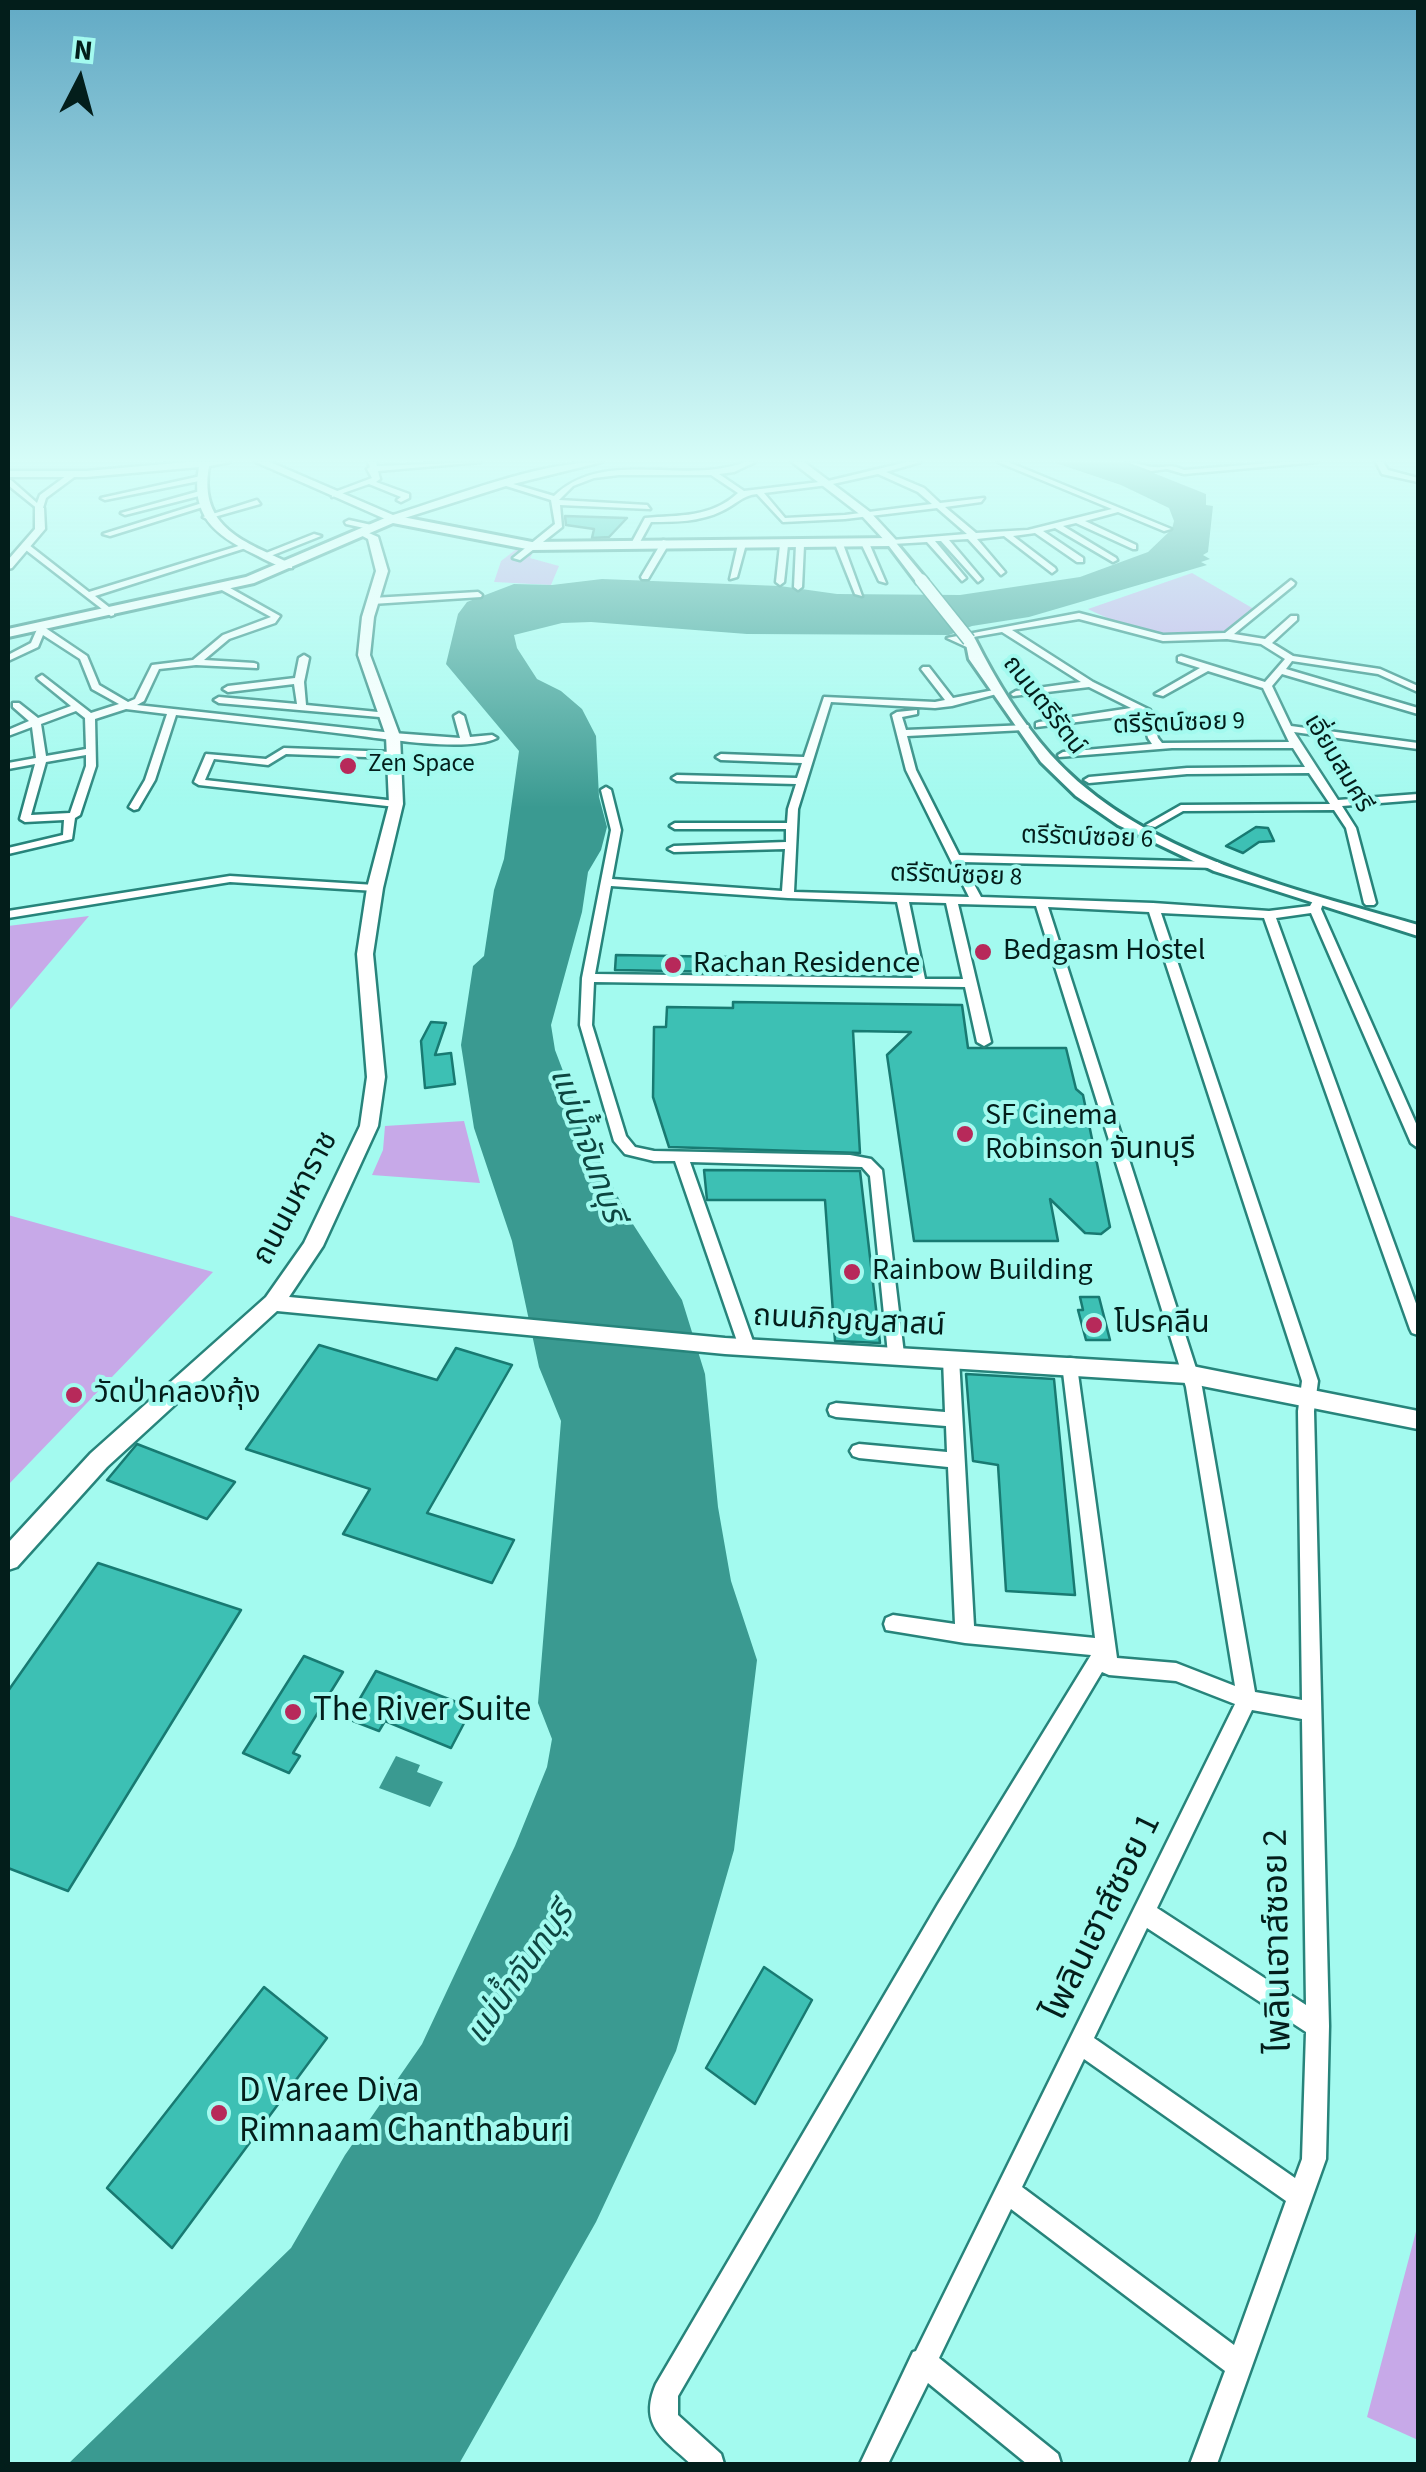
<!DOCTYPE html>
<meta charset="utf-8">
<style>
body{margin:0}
#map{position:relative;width:1426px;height:2472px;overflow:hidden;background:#a3faef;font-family:"Source Sans 3",sans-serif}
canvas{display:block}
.frame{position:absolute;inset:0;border:10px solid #031e1b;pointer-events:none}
.north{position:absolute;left:30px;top:30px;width:100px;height:100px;-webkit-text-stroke:8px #a3faef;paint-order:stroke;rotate:6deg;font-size:28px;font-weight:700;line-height:40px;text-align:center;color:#031e1b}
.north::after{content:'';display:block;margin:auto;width:35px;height:45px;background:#031e1b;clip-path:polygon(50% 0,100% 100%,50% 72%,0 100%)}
</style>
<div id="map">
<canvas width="1426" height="2472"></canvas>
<div class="frame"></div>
<div class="north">N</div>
</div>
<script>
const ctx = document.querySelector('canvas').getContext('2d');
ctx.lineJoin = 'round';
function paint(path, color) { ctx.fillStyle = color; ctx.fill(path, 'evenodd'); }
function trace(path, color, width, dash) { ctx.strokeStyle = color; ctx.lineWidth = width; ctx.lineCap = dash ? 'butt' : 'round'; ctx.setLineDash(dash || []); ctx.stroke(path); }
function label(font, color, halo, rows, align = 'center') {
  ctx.font = font + ' "Source Sans 3","Noto Sans Thai",sans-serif'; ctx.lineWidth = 8; ctx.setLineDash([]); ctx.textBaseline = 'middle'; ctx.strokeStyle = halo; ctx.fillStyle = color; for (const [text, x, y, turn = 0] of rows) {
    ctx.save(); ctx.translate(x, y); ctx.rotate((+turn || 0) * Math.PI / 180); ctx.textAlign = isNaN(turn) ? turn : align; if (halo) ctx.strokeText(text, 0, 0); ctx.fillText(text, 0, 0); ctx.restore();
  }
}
const green = new Path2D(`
 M523,544L536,546L530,558L559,566L551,585L494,582L501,561Z
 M1192,573L1254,609C1245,616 1233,631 1222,634C1183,644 1123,627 1088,609Z
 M89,916L8,1012V926Z
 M464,1121L480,1183L372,1175L383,1150L385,1126Z
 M8,1215L213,1272L8,1485Z
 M1418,2224V2440L1367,2417Z`);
const water = new Path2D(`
 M1053,462H1126L1206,494V505L1213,506L1208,552L1203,555L1210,559L1201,562L1207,565L1029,617L972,626L949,635L747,634L591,622L562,623L514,635L517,648L537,679L561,691L582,709L596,736L599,797L607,827L601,850L588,872L582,912L551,1025L555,1050L592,1147L629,1218L682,1300L705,1374L718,1507L731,1581L757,1660L734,1850L676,2051L596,2222L459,2464H68L291,2248L345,2155L422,2044L515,1846L547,1767L552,1739L538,1703L561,1421L539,1367L512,1241L474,1128L461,1045L473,966L484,956L494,890L504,859L519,751L446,664L458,614L467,602L514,584L552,585L602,579L780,586L837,594L960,595L1080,577L1148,552L1172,529L1174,521L1169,508L1121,485Z
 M396,1756L420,1765L417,1772L443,1782L430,1807L379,1788Z`);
const building = new Path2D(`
 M565,516L627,518L609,537L592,538L594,529L566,525Z
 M1256,827L1268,828L1274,841L1259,842L1243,853L1226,846Z
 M616,955L731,957L730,972L615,970Z
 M733,1002L962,1005L968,1048H1066L1076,1089L1083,1095L1110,1227L1101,1234L1085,1233L1050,1199L1058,1241H914L887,1055L911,1032L853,1031L860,1153L669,1147L653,1097L654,1027H666L667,1007L733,1008Z
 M431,1022L446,1023L435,1055L451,1053L455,1084L425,1088L421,1041Z
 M704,1170L860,1171L880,1343L835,1341L825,1200H707Z
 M1080,1297H1099L1110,1340H1086L1078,1310H1083Z
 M319,1345L437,1380L456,1348L512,1365L427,1513L514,1540L492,1583L343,1534L370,1489L246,1449Z
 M966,1374L1054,1379L1075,1595L1006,1591L998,1465L973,1461Z
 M137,1444L235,1482L207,1519L107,1480Z
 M98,1563L241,1610L68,1891L8,1868V1691Z
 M304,1656L343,1672L293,1753L300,1756L289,1773L243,1753Z
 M376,1671L472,1708L451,1748L385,1721L379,1731L348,1719Z
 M764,1967L812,2000L755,2104L706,2068Z
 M264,1987L327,2038L172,2248L107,2188Z`);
const minor = new Path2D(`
 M368,462H376L377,466L480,462L378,471L380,479L376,482L409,494V498L401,502L397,500L401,497L369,484L332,497V493L372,478L367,469L370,467Z
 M745,462H755L734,472L719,474L744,491L828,481L907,462H920L886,472L924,488L940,503L984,498L981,502L945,507L976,533L1028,530L1112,509L998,462H1008L1171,529L1164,531L1118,512L1085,521L1136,545V549H1133L1076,523L1063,526L1116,558L1117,560L1113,562L1055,528L1043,531L1083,558V562H1077L1035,533L1013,536L1055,568L1056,570L1052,573L1004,536L977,539L1005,572L1001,575L968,539L949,540L982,579L978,582L941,541H935L966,578L962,581L927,542L892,544L888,542L892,540L967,534L937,508L845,519L783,522L757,494C743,495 735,505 722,511C700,522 675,522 651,522L640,542L636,544L632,542L645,518C679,515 711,518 738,493L711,475H619L594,478L573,486L559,500L647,505L650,509L560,505L562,527L520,560L513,558L555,524L551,500L503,485V481L554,496C605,447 684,486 745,462ZM878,474L918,492L932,504L845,515L785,518L764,493L828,485Z
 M1127,462C1136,462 1144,466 1153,467C1170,468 1168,463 1184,470L1282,462H1317L1184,474L1167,469L1151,471Z
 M1376,462H1383L1388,470L1418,478V482L1382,474Z
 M70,473L77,475L46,498L43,508L39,510L8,485V480H11L37,503L40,495Z
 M201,476L204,480L105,500L101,498Z
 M200,491L203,495L125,515L121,513Z
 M257,500L260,504L207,519L203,517Z
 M199,504L206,506L110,536L103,534Z
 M349,520L376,526L377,528L373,530L346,524L345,522Z
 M314,534L321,536L268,557L261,555Z
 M663,540L670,542L648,579H642L641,577Z
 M865,541L869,543L886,583L879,581L861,543Z
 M742,542L746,544L737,577L730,579L738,544Z
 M839,542L843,544L862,596L855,594L835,544Z
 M784,543L788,545L784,582L780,585L776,582L780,545Z
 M800,543L804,545L802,587L798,590L794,587L796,545Z
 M245,544L252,546L95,596L114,611V615L111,616L22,547L29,545L89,592Z
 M1291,580L1295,583L1294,585L1234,634L1265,639L1291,616H1297V620L1272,643L1293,656L1380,669L1418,686V692L1378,674L1292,661L1286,669L1418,708V714L1282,674L1272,686L1291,726L1418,743V749L1294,732L1338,800L1418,794V800L1342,806L1356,828L1376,903L1374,905H1366L1364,903L1346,828L1334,810L1183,811L1155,827L1146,825L1181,805L1330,804L1309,773L1187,774L1089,783L1084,780L1089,777L1187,768L1305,767L1293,748H1172L1059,757L1058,755L1063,752L1152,744L1148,738L1142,714L1036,727V723L1039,722L1131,708L1089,687L1013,696L1011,694L1016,691L1081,682L1002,632L962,639L976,646L971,649L947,638L1079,613L1163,635L1225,633ZM1079,619L1163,641L1227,639L1261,644L1285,659L1265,682L1181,656L1178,657V661L1200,668L1155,694L1163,696L1208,671L1263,688L1289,742L1162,743L1158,738L1150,710L1093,682L1012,630Z
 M223,584L280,616L275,623L229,639L204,660L254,663L257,664V668L196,665L159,669L144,701L137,705L393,733L460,738L454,716L459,713L464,716L470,737L492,735L497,738C467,753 381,738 345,734C289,727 232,721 176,715L155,780L138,809L134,810L129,807L145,780L167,714L126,709L95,719L96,766L80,815L75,818L72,839L8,854V848L63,835L64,820L25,822L20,819L35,764L8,769V763L36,758L32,727L8,736V730L29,721L13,707V703H19L38,718L71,706L39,680L37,678L42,675L91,713L119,704L92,689L80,659L43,635L38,647L8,661V655L31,643L38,627H44L87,656L99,685L128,702L135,699L152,665L193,660L223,635L271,617L220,589V585ZM76,711L85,718L86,749L46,756L41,724ZM86,755V766L70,813L31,815L46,762Z
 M478,592L482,595L481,597L372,604L368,601L372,598Z
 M304,655L309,658L304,682L306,705L388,713L391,714V718L219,703L214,700L219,697L297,704L294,684L228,692L223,689L228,686L295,678L299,658Z
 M923,667H929L953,698L999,689L1004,692L952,706L935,708L831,702L798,809L794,892L969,897L906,770L892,715L897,712L917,710V714L902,717L906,730L1028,725L1029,727L1024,730L907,736L916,770L959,855L1217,862L1223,865L1217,868L962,862L981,897L1153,903L1269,911L1310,906L1314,899H1322L1324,901L1321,909L1418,1128V1148L1411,1143L1311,913L1276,918L1418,1309V1335L1412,1333L1410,1329L1264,918L1161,913L1318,1381L1314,1411L1329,2026L1326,2159L1217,2464H1190L1225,2371L1011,2209L939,2358L1058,2454L1061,2464H1027L928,2383L888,2464H860L913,2352L916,2351L1235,1704L1176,1681L1109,1675L1102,1672L954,1920L678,2396V2415L721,2454L724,2464H691C664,2439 638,2426 656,2384L938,1904L1091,1655L965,1643L886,1630L884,1624L886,1618L893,1615L955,1624L948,1467L859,1458L853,1456L850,1451L853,1446L859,1444L947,1452L946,1426L836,1417L830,1415L828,1410L830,1405L836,1403L945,1412L943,1358L945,1353L951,1352L957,1353L959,1358L974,1626L1095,1638L1062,1364L1064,1359L1070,1358L1076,1359L1117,1658L1176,1663L1235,1686L1186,1387L1036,906L958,904L991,1042L984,1046L977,1042L965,987L594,982L592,1025L626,1136L635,1147L654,1151L850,1155L871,1159L882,1170L904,1354L902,1359H890L888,1354L870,1176L862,1167L690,1162L755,1347L753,1351H741L739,1347L675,1161H654L625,1154L614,1141L580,1025L582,978L611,830L601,790L606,787L611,790L621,830L612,879L782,891L785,849L674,852L668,849L674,846L786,842V829H675L670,826L675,823H787L788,809L796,784L677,781L672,778L677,775L797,778L802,763L721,760L716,757L721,754L804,757L824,697L935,702L945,700L921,669ZM611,886L788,898L897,902L913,978L595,974ZM909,902L946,903L963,979H925ZM1048,907L1149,912L1302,1381L1298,1411L1302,1700L1255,1692L1202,1387ZM1252,1710L1302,1719L1306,2005L1157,1908ZM1147,1928L1306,2032L1302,2159L1295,2178L1094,2038ZM1084,2059L1286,2201L1234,2345L1022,2187Z
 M284,748L393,752L398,755L393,758L286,754L268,765L214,759L205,780L396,801L401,804L396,807L199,785L194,782L206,754L266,759Z
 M230,876L375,885L381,888L375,891L230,882L8,918V911Z`);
const tertiary = new Path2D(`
 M188,462H230L209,466C198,528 245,542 292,564V568C279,568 266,560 254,554C214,535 190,515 199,467L86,477H8V471H86Z
 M256,462H270L393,515C455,496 537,462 602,462L509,485L392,522Z
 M792,462H804L870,512L896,540V544H888L862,516Z
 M35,506L44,508L45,529L12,568L8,569V560L35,529Z
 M362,530L378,537L388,571L374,617L370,655L400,736L403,804L383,888L373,954L385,1077L378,1126L323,1246L289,1297L725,1338L1187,1365L1418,1411V1429L1187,1383L725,1354L277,1311L107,1467L17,1567L8,1570V1543L91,1453L266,1297L304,1243L360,1126L367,1077L357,954L367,888L389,804L386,736L358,655L362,617L376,571L368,539L357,533Z`);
const secondary = new Path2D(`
 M392,515L532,542L892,538L927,580L917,583L889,546L532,550L393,523L254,583L8,637V629L246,577Z
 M965,639H975C995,679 1020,720 1050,754C1142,856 1292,888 1418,925V936L1214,871L1118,825L1076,796L1041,762L969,659Z`);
const secondaryBridge = new Path2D(`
 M921,580L969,640`);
const markers = [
 [348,766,10,"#b7295a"],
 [983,952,10,"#b7295a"],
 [673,965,10,"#b7295a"],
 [965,1134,10,"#b7295a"],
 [852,1272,10,"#b7295a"],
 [1094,1325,10,"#b7295a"],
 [74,1395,10,"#b7295a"],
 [293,1712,10,"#b7295a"],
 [219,2113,10,"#b7295a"]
];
const farStreetnames = [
 ["ถนนตรีรัตน์",1043,706,52],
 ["ตรีรัตน์ซอย 9",1179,725,-2],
 ["เอี่ยมสมศรี",1337,764,59],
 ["ตรีรัตน์ซอย 6",1087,839,2],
 ["ตรีรัตน์ซอย 8",956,877,2]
];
const farPoinames = [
 ["Zen Space",368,766]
];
const poiNames = [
 ["Bedgasm Hostel",1003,952],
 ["Rachan Residence",693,965],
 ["SF Cinema",985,1117],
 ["Robinson จันทบุรี",985,1151],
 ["Rainbow Building",872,1272],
 ["โปรคลีน",1114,1325],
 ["วัดป่าคลองกุ้ง",94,1395]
];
const streetNames = [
 ["ถนนมหาราช",297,1199,-62],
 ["ถนนภิญญสาสน์",849,1323,3]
];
const waterNames = [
 ["แม่น้ำจันทบุรี",585,1146,70],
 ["แม่น้ำจันทบุรี",522,1975,-55]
];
const nearPoinames = [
 ["The River Suite",313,1712],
 ["D Varee Diva",239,2093],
 ["Rimnaam Chanthaburi",239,2133]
];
const nearStreetnames = [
 ["ไพลินเฮาส์ซอย 1",1104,1918,-64],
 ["ไพลินเฮาส์ซอย 2",1280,1941,-91]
];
paint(green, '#c7a9e8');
paint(water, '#3a9a91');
paint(building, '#3dc0b4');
trace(building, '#187a72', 2.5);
trace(minor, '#27847b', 5);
trace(tertiary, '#27847b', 5);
trace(secondary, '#27847b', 6);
paint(minor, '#fff');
paint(tertiary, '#fff');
paint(secondary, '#fff');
trace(secondaryBridge, '#27847b', 15, []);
trace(secondaryBridge, '#fff', 12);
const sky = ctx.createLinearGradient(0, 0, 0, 808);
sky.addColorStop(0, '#62aac5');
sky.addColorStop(0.57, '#d6fdf8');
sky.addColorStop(1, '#d6fdf800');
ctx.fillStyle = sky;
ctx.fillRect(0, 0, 1426, 808);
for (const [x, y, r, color] of markers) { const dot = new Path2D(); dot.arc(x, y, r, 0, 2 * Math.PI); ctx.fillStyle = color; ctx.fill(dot); trace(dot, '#a3faef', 4); }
label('25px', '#031e1b', '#a3faef', farStreetnames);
label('25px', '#031e1b', '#a3faef', farPoinames, 'left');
label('30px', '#031e1b', '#a3faef', poiNames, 'left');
label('30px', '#031e1b', '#a3faef', streetNames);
label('italic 32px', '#0d4641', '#a3faef', waterNames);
label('35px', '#031e1b', '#a3faef', nearPoinames, 'left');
label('35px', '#031e1b', '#a3faef', nearStreetnames);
</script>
